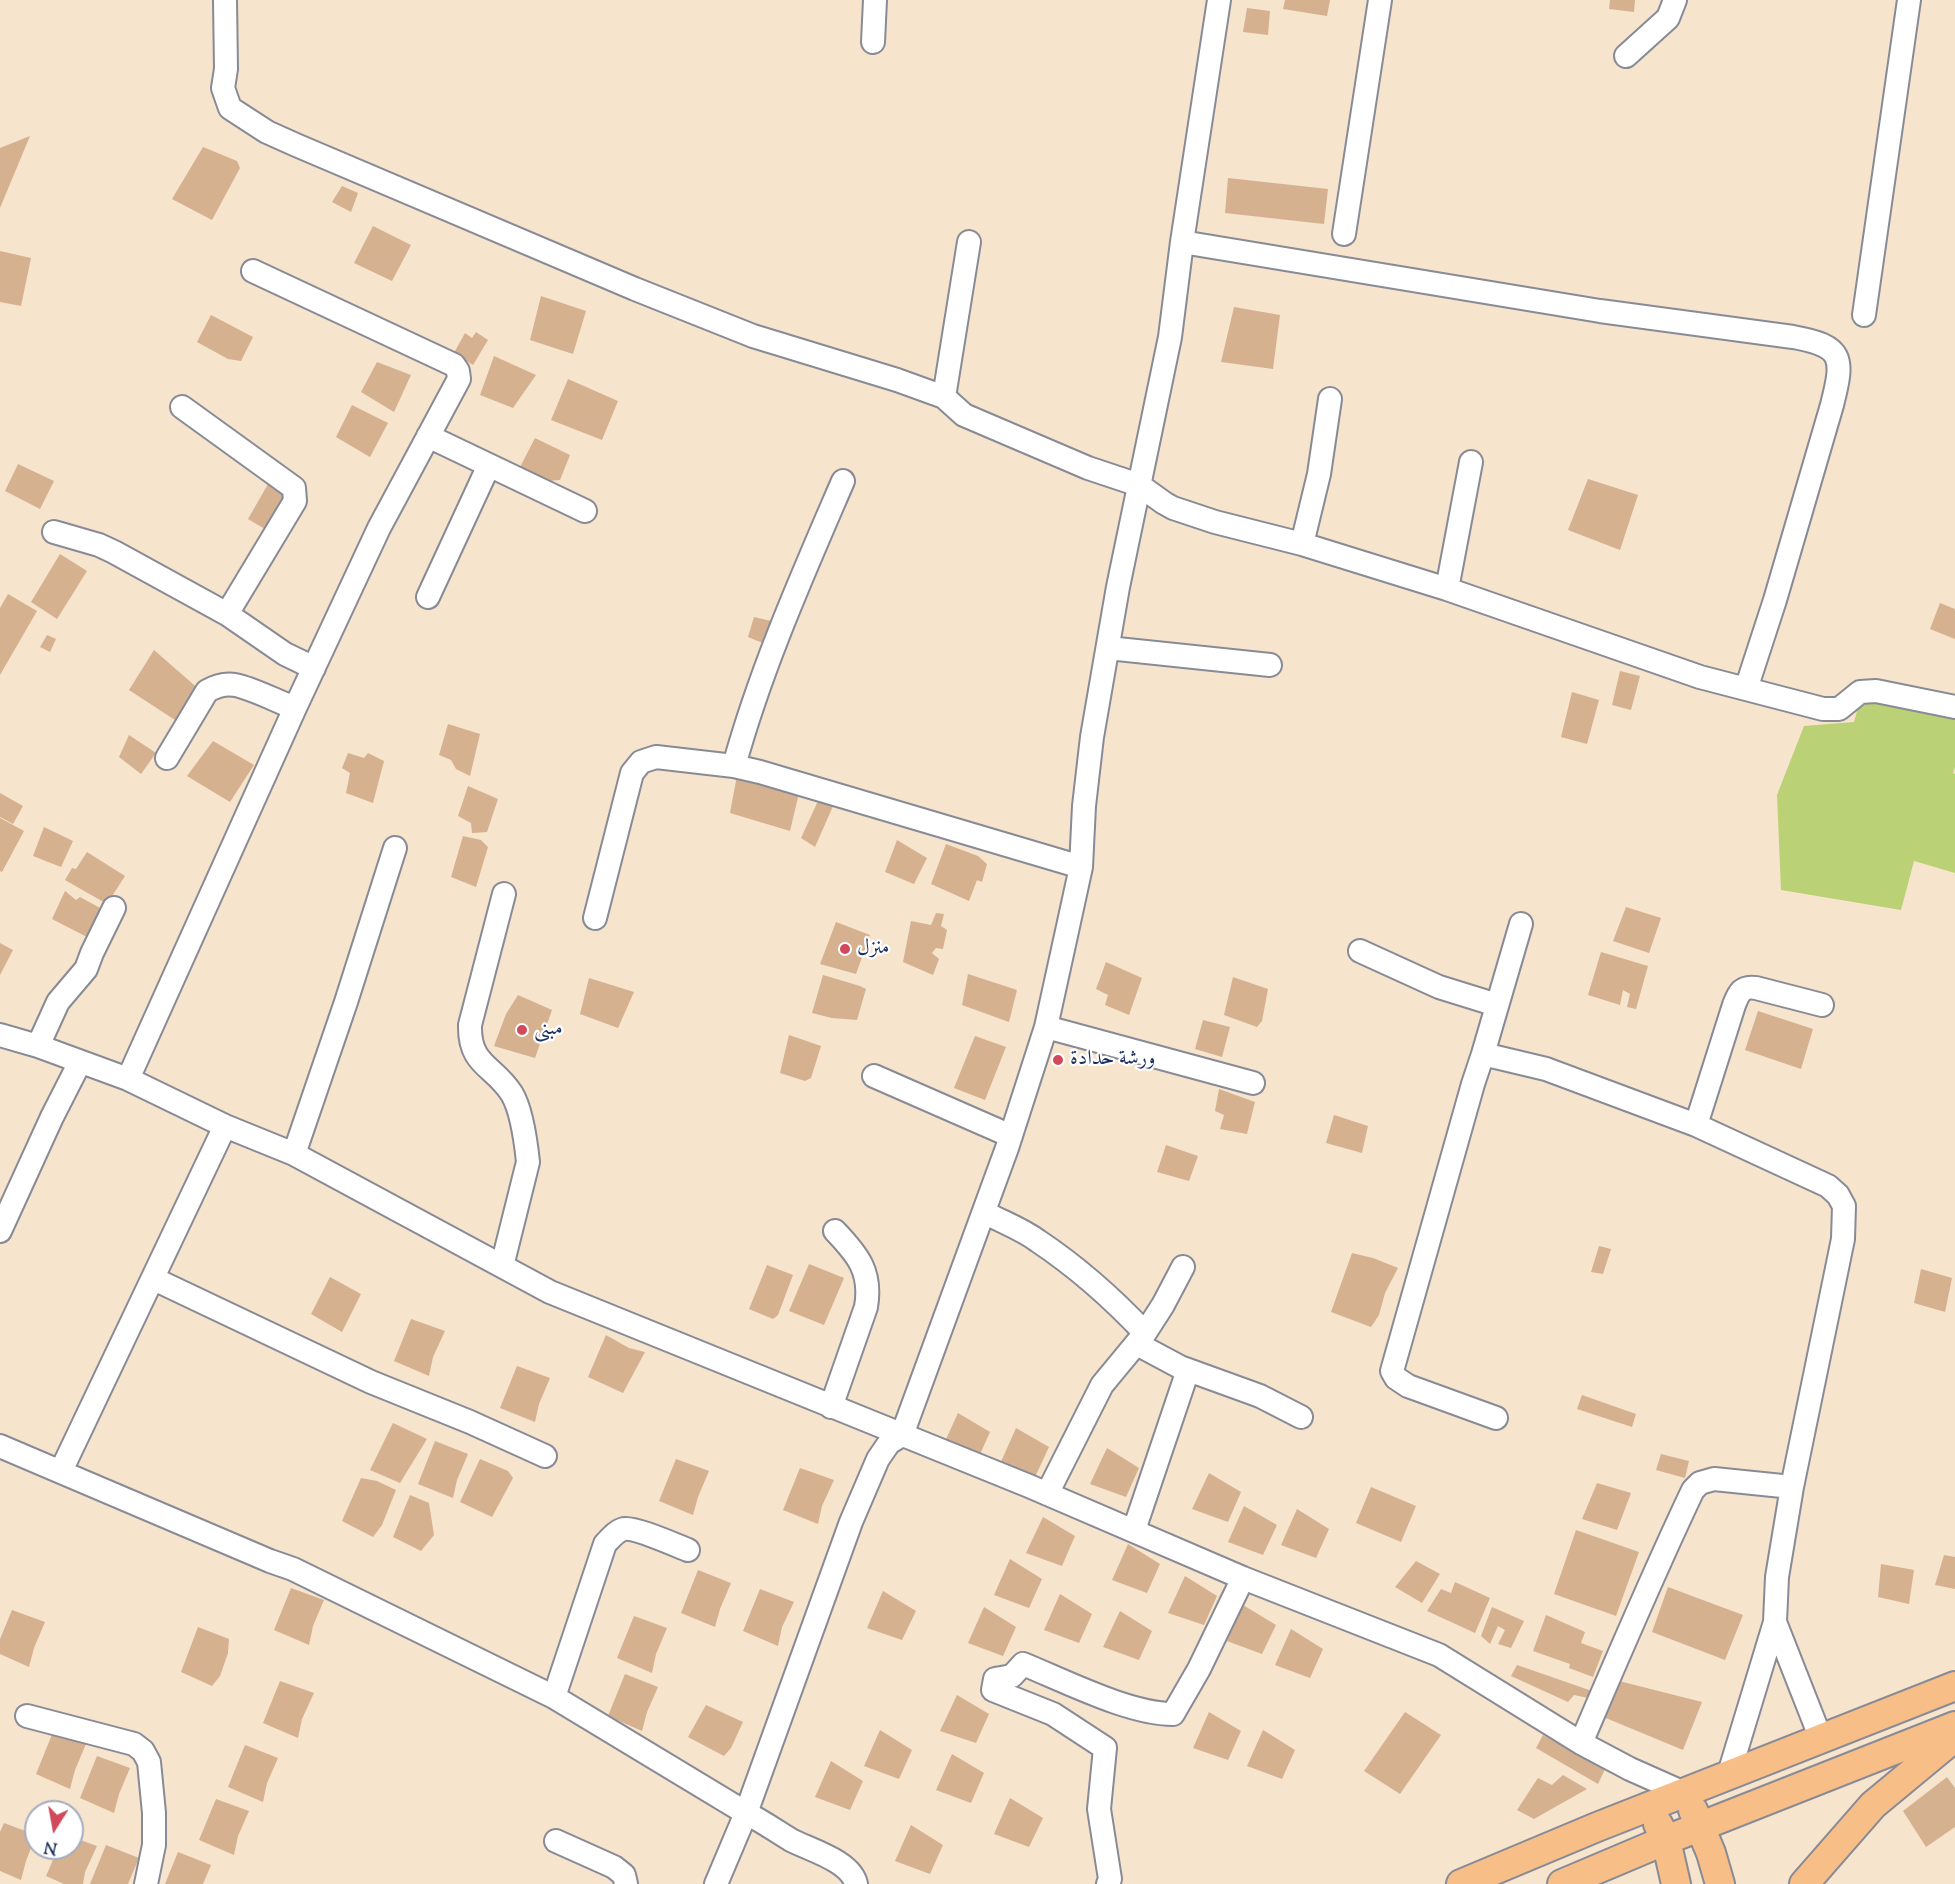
<!DOCTYPE html>
<meta charset="utf-8">
<style>
body{margin:0}
#map{position:relative;width:1955px;height:1884px;overflow:hidden;background:#f6e4cd;font-family:"Sorts Mill Goudy",serif}
canvas{display:block}
.north{position:absolute;left:24px;top:1800px;width:60px;height:60px;box-sizing:border-box;background:#fff;border:2px solid #a4acbf;border-radius:50%;rotate:191deg;font-size:16px;font-weight:700;line-height:24px;text-align:center;color:#1b2f5e}
.north::after{content:'';display:block;margin:auto;width:21px;height:27px;background:#d1495b;clip-path:polygon(50% 0,100% 100%,50% 72%,0 100%)}
</style>
<div id="map">
<canvas width="1955" height="1884"></canvas>
<div class="north">N</div>
</div>
<script>
const ctx = document.querySelector('canvas').getContext('2d');
ctx.lineJoin = 'round';
function paint(path, color) { ctx.fillStyle = color; ctx.fill(path, 'evenodd'); }
function trace(path, color, width, dash) { ctx.strokeStyle = color; ctx.lineWidth = width; ctx.lineCap = dash ? 'butt' : 'round'; ctx.setLineDash(dash || []); ctx.stroke(path); }
function label(font, color, halo, rows, align = 'center') {
  ctx.font = font + ' "Sorts Mill Goudy",Amiri,serif'; ctx.lineWidth = 4.5; ctx.setLineDash([]); ctx.textBaseline = 'middle'; ctx.strokeStyle = halo; ctx.fillStyle = color; for (const [text, x, y, turn = 0] of rows) {
    ctx.save(); ctx.translate(x, y); ctx.rotate((+turn || 0) * Math.PI / 180); ctx.textAlign = isNaN(turn) ? turn : align; if (halo) ctx.strokeText(text, 0, 0); ctx.fillText(text, 0, 0); ctx.restore();
  }
}
const green = new Path2D(`
 M1860,700L1955,718V767L1953,773L1955,774V873L1914,861L1901,910L1781,890L1777,795L1804,726L1854,722Z`);
const building = new Path2D(`
 M1285,0H1330L1327,16L1283,9Z
 M1610,0H1635L1634,12L1609,9Z
 M1247,8L1270,11L1268,35L1243,32Z
 M30,136L0,208V148Z
 M203,147L237,161L240,168L212,220L172,199Z
 M1228,178L1328,189L1324,224L1225,213Z
 M342,186L358,193L351,212L332,202Z
 M373,226L411,245L392,281L354,263Z
 M0,251L31,258L21,306L0,302Z
 M541,296L586,311L573,354L530,340Z
 M1234,307L1280,315L1273,369L1221,362Z
 M211,315L253,337L241,361L228,359L197,342Z
 M476,332L488,340L473,365L454,353L465,333L472,338Z
 M494,356L536,375L513,408L480,395Z
 M377,362L411,375L394,412L361,392Z
 M568,379L618,401L602,440L551,420Z
 M352,405L388,423L370,457L336,437Z
 M535,438L570,455L560,480L535,482L518,471Z
 M18,464L54,481L40,509L5,491Z
 M1588,479L1638,495L1620,550L1568,530Z
 M268,484L295,501L275,535L248,519Z
 M60,554L87,571L57,619L31,602Z
 M8,594L37,611L0,675V608Z
 M1940,603L1955,609V639L1930,629Z
 M754,617L784,624L775,648L748,637Z
 M47,635L56,639L50,652L40,647Z
 M154,650L201,691L181,724L129,690Z
 M1620,671L1640,676L1631,710L1612,705Z
 M1572,692L1599,700L1587,744L1561,737Z
 M448,724L480,734L470,776L456,769L451,760L439,755Z
 M129,735L156,753L141,774L119,757Z
 M213,741L254,765L230,802L187,776Z
 M348,753L364,758L368,753L384,761L373,803L346,793L350,773L342,768Z
 M738,770L800,789L790,831L730,813Z
 M468,786L498,799L487,832L472,833L471,823L458,816Z
 M0,793L23,806L13,824L0,817Z
 M818,801L833,806L815,847L801,838Z
 M0,818L24,831L2,872L0,871Z
 M44,827L73,841L61,867L33,856Z
 M463,836L481,840L488,847L476,887L451,877Z
 M897,840L927,858L914,884L885,872Z
 M946,844L978,856L987,864L982,882L977,880L969,901L931,884Z
 M87,852L125,876L107,904L65,880L72,868L76,869Z
 M65,891L76,900L80,897L102,909L87,937L52,919Z
 M1626,907L1661,918L1649,953L1613,941Z
 M936,913L944,914L941,926L947,930L943,949L936,948L932,953L939,959L933,975L903,962L911,921L931,925Z
 M836,922L870,935L856,974L820,964Z
 M0,943L13,950L0,975Z
 M1601,952L1648,966L1636,1009L1627,1007L1630,994L1623,990L1620,1005L1588,995Z
 M1106,962L1142,978L1129,1015L1105,1005L1108,995L1096,989Z
 M968,974L1017,990L1009,1022L962,1005Z
 M823,975L860,986L866,989L857,1020L832,1018L812,1013Z
 M1233,977L1268,989L1262,1021L1257,1027L1224,1015Z
 M589,978L634,992L618,1028L580,1014Z
 M518,995L552,1010L535,1058L494,1046L506,1014Z
 M1758,1011L1813,1029L1801,1069L1745,1050Z
 M1203,1020L1230,1027L1222,1057L1195,1049Z
 M789,1035L821,1046L811,1078L805,1081L780,1073Z
 M975,1036L1006,1047L985,1100L954,1088Z
 M1219,1089L1255,1102L1247,1134L1220,1129L1224,1115L1215,1111Z
 M1334,1115L1368,1126L1362,1153L1326,1143Z
 M1166,1145L1198,1156L1189,1181L1157,1172Z
 M1599,1246L1611,1249L1603,1274L1591,1272Z
 M1352,1253L1373,1258L1398,1268L1385,1293L1379,1315L1371,1327L1331,1312Z
 M809,1264L844,1278L824,1325L789,1311Z
 M767,1265L793,1275L778,1315L773,1319L749,1309Z
 M1921,1269L1952,1278L1945,1312L1914,1303Z
 M330,1277L361,1294L342,1332L311,1314Z
 M411,1319L445,1331L433,1357L429,1376L394,1361Z
 M606,1335L629,1348L645,1352L623,1393L588,1377Z
 M517,1366L550,1378L539,1404L535,1422L500,1408Z
 M1582,1395L1636,1414L1632,1427L1577,1409Z
 M958,1413L990,1432L977,1461L942,1448Z
 M393,1423L427,1439L400,1483L370,1470Z
 M1016,1428L1049,1447L1035,1477L1000,1464Z
 M435,1441L468,1454L457,1480L453,1498L418,1484Z
 M1107,1448L1139,1468L1126,1497L1090,1484Z
 M1661,1454L1689,1461L1685,1478L1656,1470Z
 M480,1459L508,1471L513,1478L492,1517L460,1502Z
 M676,1459L709,1471L698,1497L693,1515L659,1501Z
 M800,1468L834,1480L822,1506L818,1524L783,1510Z
 M1209,1473L1241,1492L1228,1522L1192,1509Z
 M361,1478L377,1481L396,1490L382,1525L373,1537L342,1521Z
 M1597,1483L1631,1493L1617,1530L1582,1519Z
 M1371,1487L1416,1506L1401,1542L1356,1523Z
 M410,1495L429,1503L434,1535L421,1551L393,1537Z
 M1244,1506L1277,1525L1263,1555L1228,1542Z
 M1297,1509L1329,1529L1316,1558L1281,1545Z
 M1043,1517L1075,1536L1062,1566L1026,1553Z
 M1576,1530L1639,1552L1616,1616L1554,1594Z
 M1128,1544L1160,1564L1147,1593L1112,1580Z
 M1944,1555L1955,1557V1589L1935,1585Z
 M1010,1559L1042,1579L1029,1608L994,1595Z
 M1416,1561L1440,1574L1422,1603L1395,1587Z
 M1881,1564L1914,1570L1909,1604L1878,1597Z
 M698,1570L731,1583L720,1609L715,1627L681,1613Z
 M1185,1576L1217,1596L1204,1625L1168,1613Z
 M1455,1582L1490,1598L1475,1633L1427,1611L1441,1589L1451,1593Z
 M1668,1587L1743,1615L1725,1660L1652,1632Z
 M291,1588L324,1600L313,1626L309,1645L274,1630Z
 M760,1589L794,1602L782,1627L778,1646L743,1631Z
 M883,1591L916,1611L902,1640L867,1628Z
 M1060,1594L1092,1614L1079,1643L1044,1630Z
 M1243,1605L1276,1625L1262,1654L1227,1641Z
 M984,1607L1016,1627L1003,1656L968,1643Z
 M1492,1607L1524,1621L1511,1648L1498,1644L1505,1630L1498,1626L1490,1644L1481,1636Z
 M12,1610L45,1622L34,1648L29,1667L0,1654V1639Z
 M1120,1611L1152,1631L1139,1660L1103,1647Z
 M1546,1615L1585,1632L1581,1643L1603,1651L1593,1677L1569,1668L1570,1664L1533,1651Z
 M634,1616L667,1628L656,1654L652,1673L617,1658Z
 M198,1627L229,1639L228,1653L220,1676L212,1686L181,1672Z
 M1291,1629L1323,1649L1310,1678L1275,1665Z
 M1517,1665L1592,1691L1588,1698L1574,1695L1568,1702L1511,1676Z
 M625,1674L658,1687L647,1712L642,1731L608,1716Z
 M1615,1680L1702,1702L1683,1750L1601,1716Z
 M280,1681L314,1693L302,1719L298,1738L263,1723Z
 M957,1695L989,1714L976,1743L940,1731Z
 M706,1705L743,1722L731,1748L724,1756L688,1737Z
 M1209,1712L1241,1731L1228,1760L1193,1748Z
 M1405,1712L1441,1735L1400,1794L1364,1771Z
 M880,1730L912,1750L899,1779L864,1766Z
 M1263,1730L1295,1750L1282,1779L1247,1766Z
 M53,1732L86,1744L75,1770L70,1789L36,1774Z
 M1543,1735L1605,1769L1598,1784L1536,1748Z
 M245,1745L278,1758L267,1783L263,1802L228,1787Z
 M952,1754L984,1773L971,1803L936,1790Z
 M97,1756L130,1768L119,1794L114,1813L80,1798Z
 M831,1761L863,1781L850,1810L815,1797Z
 M1563,1775L1587,1789L1534,1819L1517,1810L1538,1778L1552,1785Z
 M1947,1777L1955,1788V1827L1926,1847L1903,1811Z
 M1010,1798L1043,1818L1029,1847L994,1834Z
 M216,1799L249,1811L238,1836L234,1855L199,1840Z
 M4,1823L36,1835L26,1861L21,1880L0,1871V1832Z
 M911,1825L943,1845L930,1874L895,1861Z
 M72,1837L97,1846L85,1872L83,1884H64L46,1876L58,1848H72Z
 M106,1845L139,1858L128,1884H90Z
 M178,1852L211,1865L203,1884H165Z`);
const minor = new Path2D(`
 M225,0L226,69L223,88L230,108L267,132L296,145L635,289L753,336L897,380L944,397L964,415L1088,468L1139,485L1164,503L1173,508L1215,522L1302,544L1447,589L1700,677L1823,709H1839L1860,692L1876,691L1955,707
 M873,42L875,0
 M1626,56L1668,18L1675,0
 M1344,234L1380,0
 M1182,242L1600,311L1793,337C1844,346 1844,358 1832,405L1775,600L1746,689
 M1864,315L1909,0
 M944,397L969,242
 M182,407L294,488L295,501L227,614
 M428,436L585,511
 M843,481C803,574 761,668 734,766L760,772L1081,867
 M54,532L99,545L114,552L227,614L285,654L314,668
 M1302,544L1319,474L1330,399
 M1447,589L1471,462
 M428,597L489,465
 M1108,648L1270,665
 M167,758L207,691C216,686 225,683 235,685C252,688 278,702 295,708
 M595,918L632,773L641,762L656,757L734,766
 M1360,951L1439,987L1497,1005
 M1046,1027L1253,1083
 M0,1035L38,1046L128,1079L225,1126L294,1154L550,1292L1029,1486L1243,1578L1439,1655L1581,1743L1630,1769L1684,1793
 M38,1046L58,1002L86,969L92,953L114,908
 M1483,1054L1521,924
 M874,1076L1011,1136
 M128,1079L295,708L379,528L459,379L458,371L454,365L253,271
 M1696,1125L1734,1005C1739,992 1742,986 1756,988L1822,1005
 M294,1154L346,1002L395,848
 M984,1212C1002,1222 1022,1229 1038,1241C1077,1267 1113,1299 1145,1333
 M0,1231L52,1117L80,1062
 M502,1266L528,1162C526,1143 522,1111 512,1094C494,1065 469,1066 470,1025L504,894
 M154,1279L371,1382L470,1422L545,1456
 M1137,1344L1180,1367L1260,1396L1301,1417
 M831,1407L866,1307C872,1272 858,1255 835,1231
 M1496,1418L1408,1386L1396,1378L1392,1371L1473,1084L1483,1054L1546,1069L1696,1125L1828,1186L1838,1195L1844,1206L1843,1239L1792,1487L1777,1577L1775,1622L1728,1777
 M0,1446L270,1561L293,1569L554,1697L746,1813L716,1884
 M61,1471L225,1126
 M1047,1494L1102,1385L1145,1333L1163,1305L1183,1267
 M1134,1530L1188,1370
 M1775,1622L1821,1739
 M554,1697L605,1544C610,1539 616,1531 624,1529C635,1527 675,1545 688,1550
 M27,1716L134,1744L143,1751L149,1762L154,1813V1845L146,1884
 M1581,1743C1617,1659 1653,1574 1693,1490L1700,1483L1714,1479L1792,1487
 M556,1841L614,1867L624,1875L626,1884
 M856,1884C851,1861 810,1850 791,1840C776,1831 762,1821 746,1813L851,1522L878,1459L889,1443L902,1435L1007,1148L1046,1027L1069,922L1081,867L1084,806L1092,737L1118,587L1170,337L1182,242L1219,0
 M1108,1884L1110,1879L1099,1809L1105,1748L1053,1714L993,1690L995,1679L1012,1676L1023,1664C1065,1681 1129,1714 1173,1714L1199,1669L1243,1578`);
const major = new Path2D(`
 M1693,1810L1711,1853L1720,1884
 M1658,1824L1666,1840L1676,1884
 M1461,1884L1597,1827L1955,1686
 M1562,1884L1666,1840L1955,1726
 M1804,1884L1873,1805L1955,1737`);
const markers = [
 [845,949,6,"#d1495b"],
 [522,1030,6,"#d1495b"],
 [1058,1060,6,"#d1495b"]
];
const poiNames = [
 ["منزل",857,949],
 ["مبنى",534,1030],
 ["ورشة حدادة",1070,1060]
];
paint(green, '#bbd176');
paint(building, '#d5b18f');
trace(minor, '#888a96', 26);
trace(major, '#888a96', 32);
trace(minor, '#fff', 22);
trace(major, '#f7be87', 28);
for (const [x, y, r, color] of markers) { const dot = new Path2D(); dot.arc(x, y, r, 0, 2 * Math.PI); ctx.fillStyle = color; ctx.fill(dot); trace(dot, '#fff', 2); }
label('21px', '#1b2f5e', '#fff', poiNames, 'left');
</script>
